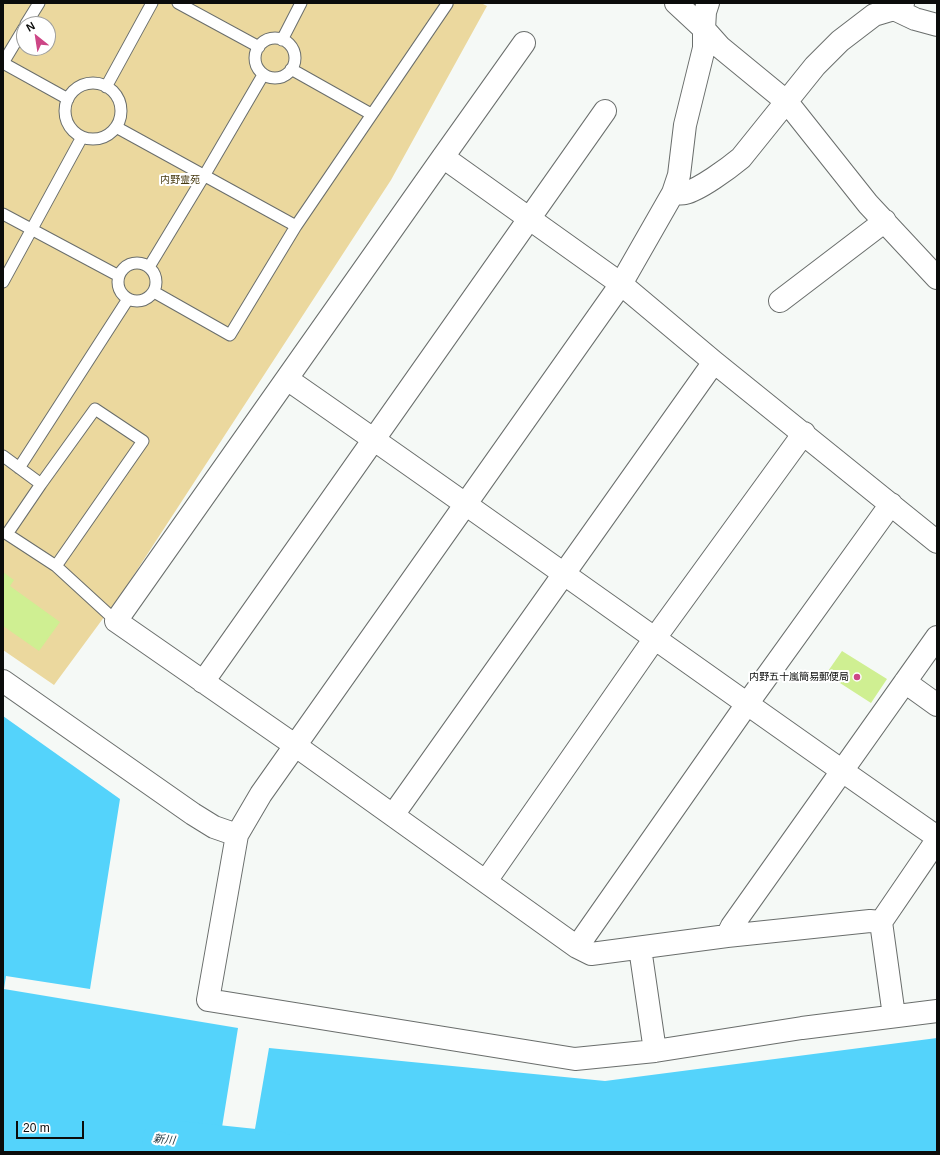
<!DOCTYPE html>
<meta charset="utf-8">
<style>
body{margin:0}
#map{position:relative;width:940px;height:1155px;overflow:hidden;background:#f5f9f6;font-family:Arial,sans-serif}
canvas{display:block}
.frame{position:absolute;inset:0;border:4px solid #0b0c0b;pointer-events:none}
.north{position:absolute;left:16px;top:16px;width:40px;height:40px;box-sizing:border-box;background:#fff;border:1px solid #9d9e9d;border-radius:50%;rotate:330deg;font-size:11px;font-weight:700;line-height:16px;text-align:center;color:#0b0c0b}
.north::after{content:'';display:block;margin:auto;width:14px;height:18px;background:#cd4686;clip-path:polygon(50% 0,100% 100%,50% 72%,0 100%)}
.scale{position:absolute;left:16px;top:1121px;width:68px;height:18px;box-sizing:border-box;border:2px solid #0b0c0b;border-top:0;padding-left:5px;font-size:12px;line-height:14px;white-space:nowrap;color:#0b0c0b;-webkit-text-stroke:3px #fff;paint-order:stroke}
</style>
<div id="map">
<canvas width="940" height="1155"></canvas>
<div class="frame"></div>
<div class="north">N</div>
<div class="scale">20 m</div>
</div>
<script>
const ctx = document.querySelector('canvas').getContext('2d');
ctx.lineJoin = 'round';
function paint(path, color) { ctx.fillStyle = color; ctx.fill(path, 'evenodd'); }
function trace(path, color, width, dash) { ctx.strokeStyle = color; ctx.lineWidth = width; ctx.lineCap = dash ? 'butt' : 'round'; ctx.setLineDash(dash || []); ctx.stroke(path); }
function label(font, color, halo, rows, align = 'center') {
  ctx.font = font + ' Arial,"Noto Sans JP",sans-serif'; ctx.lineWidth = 4; ctx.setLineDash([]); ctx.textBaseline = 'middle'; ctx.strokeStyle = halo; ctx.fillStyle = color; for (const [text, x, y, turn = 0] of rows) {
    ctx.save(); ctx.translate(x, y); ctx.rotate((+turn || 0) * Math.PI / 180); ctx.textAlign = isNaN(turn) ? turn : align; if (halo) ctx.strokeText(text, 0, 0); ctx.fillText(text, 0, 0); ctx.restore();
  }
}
const green = new Path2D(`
 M3,3H481L487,6L391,180L124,590L54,685L3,650ZM24,24H48V48H24Z`);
const water = new Path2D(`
 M3,716L120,799L90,989L6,976L4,989L238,1028L218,1152H3Z
 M937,1038V1152H251L269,1048L605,1081Z`);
const river = new Path2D(`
 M163,1140L278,1152`);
const building = new Path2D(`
 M3,572L14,580L10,586L60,622L39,651L3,626Z
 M842,651L887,679L871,703L826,674Z`);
const lane = new Path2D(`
 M178,3L259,47
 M26,24L39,3
 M255 58a20 20 0 1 1 40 0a20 20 0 1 1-40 0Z
 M282,40L301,3
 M3,63L68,99
 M3,63L24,28
 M291,69L371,114
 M65 111a28 28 0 1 1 56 0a28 28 0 1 1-56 0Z
 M106,87L152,3
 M116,127L296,226
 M3,214L119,276
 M118 282a19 19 0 1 1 38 0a19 19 0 1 1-38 0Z
 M149,267L204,176L263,75
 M3,282L82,137
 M154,292L230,335L296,226L447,4L446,3
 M3,456L41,484L7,534L56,566L116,621
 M19,468L128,299
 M41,484L95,409L143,441L56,566`);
const street = new Path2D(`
 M708,3L705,12L704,29V48L685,125L679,175L673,193L621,284L261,794L237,835L208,1000L575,1059L655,1051L802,1028L937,1011
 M894,9L915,19L937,25
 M704,29L720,47L787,102L868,204L937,278
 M443,157L524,43
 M673,193C677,193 681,194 685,193C699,190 729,168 741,158L815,66L840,41L874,15L894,9L903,3
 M780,301L885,221
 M287,379C505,530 719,686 937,837
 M937,542L714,362L621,284L443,157L116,621L296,746L577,947L591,954L727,936L732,926L937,637
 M3,681L193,814L214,827L237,835
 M203,682L605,111
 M905,682L937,705
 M393,815L714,362
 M486,881L655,638L804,433
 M727,936L870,921L881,922
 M577,947L747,704L891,504
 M640,948L655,1051
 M894,1016L881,922L937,840`);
const secondary = new Path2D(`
 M676,3L704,29`);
const markers = [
 [857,677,4,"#cd4686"]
];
const parkNames = [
 ["内野霊苑",180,180]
];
const poiNames = [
 ["内野五十嵐簡易郵便局",849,677]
];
const waterNames = [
 ["新川",164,1140,6]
];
paint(green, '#ebd89e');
paint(water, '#54d3fb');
trace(river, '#54d3fb', 41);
paint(building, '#cfef92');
trace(lane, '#6a6e6c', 13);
trace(street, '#6a6e6c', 24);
trace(secondary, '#6a6e6c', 24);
trace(lane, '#fff', 11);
trace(street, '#fff', 22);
trace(secondary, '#fff', 22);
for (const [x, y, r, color] of markers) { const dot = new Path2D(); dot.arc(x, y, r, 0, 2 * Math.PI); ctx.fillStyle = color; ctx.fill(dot); trace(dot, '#fff', 1.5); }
label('10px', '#473a10', '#fff', parkNames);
label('10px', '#0b0c0b', '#fff', poiNames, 'right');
label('italic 11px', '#1f343c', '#fff', waterNames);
</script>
